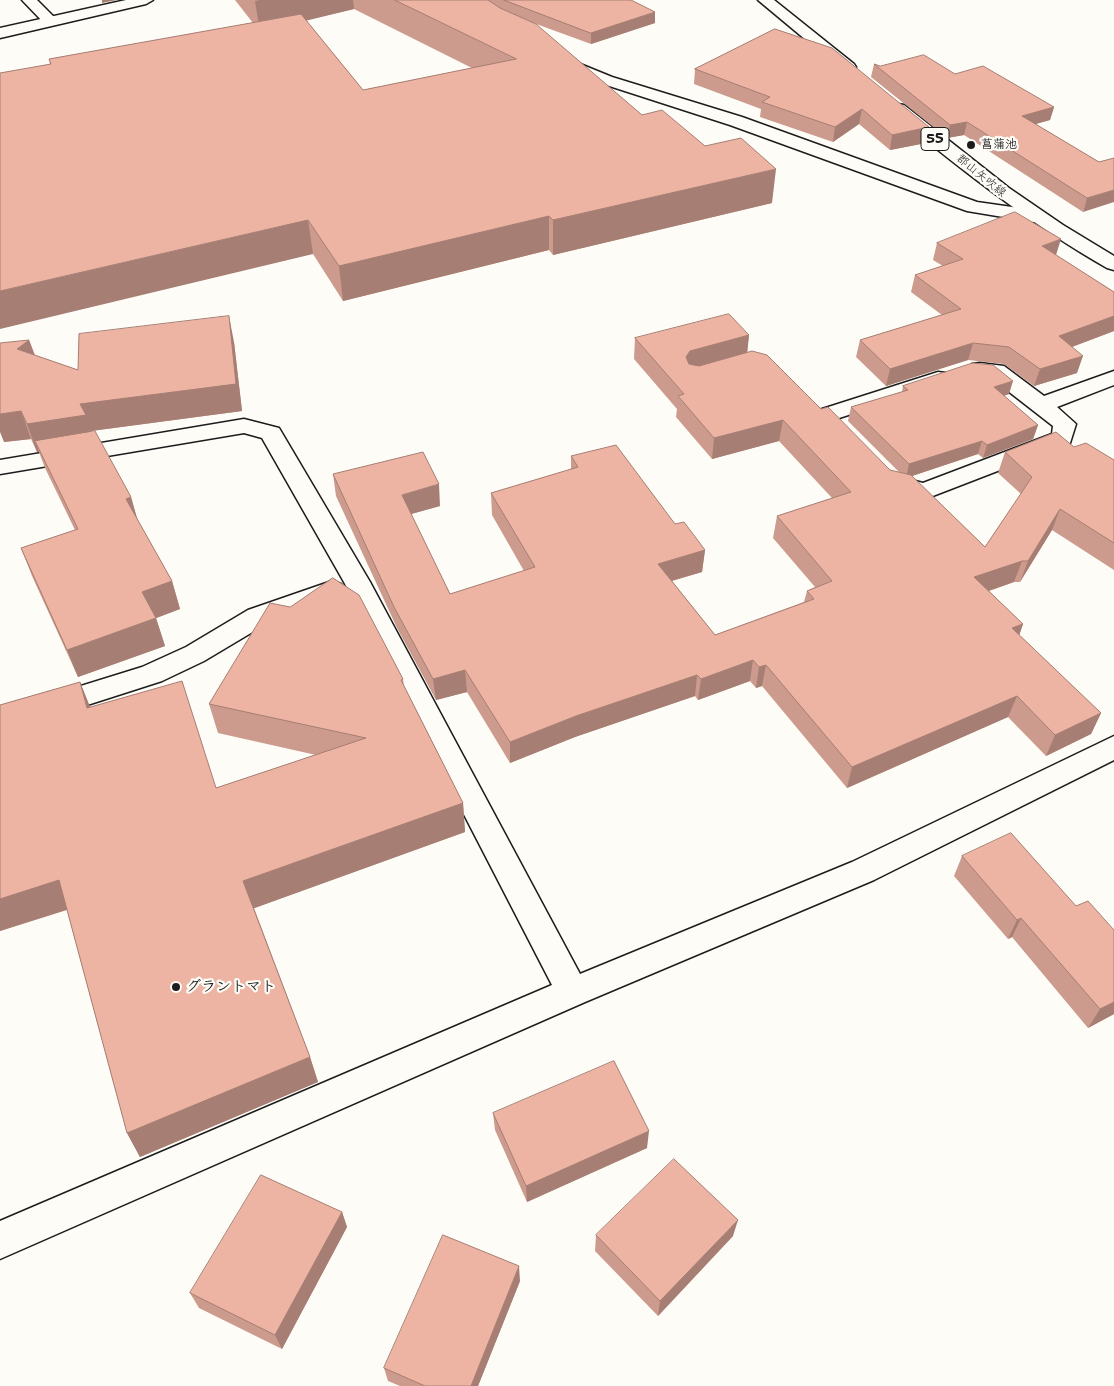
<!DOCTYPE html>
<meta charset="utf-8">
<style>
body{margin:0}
canvas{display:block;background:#fdfcf7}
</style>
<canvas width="1114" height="1386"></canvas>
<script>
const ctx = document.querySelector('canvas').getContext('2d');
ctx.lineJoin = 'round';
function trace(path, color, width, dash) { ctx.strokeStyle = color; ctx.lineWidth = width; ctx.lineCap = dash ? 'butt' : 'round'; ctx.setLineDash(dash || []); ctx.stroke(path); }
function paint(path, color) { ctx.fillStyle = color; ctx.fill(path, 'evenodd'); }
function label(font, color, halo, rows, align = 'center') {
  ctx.font = font + ' "Shantell Sans","Klee One",sans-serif'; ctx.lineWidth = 4.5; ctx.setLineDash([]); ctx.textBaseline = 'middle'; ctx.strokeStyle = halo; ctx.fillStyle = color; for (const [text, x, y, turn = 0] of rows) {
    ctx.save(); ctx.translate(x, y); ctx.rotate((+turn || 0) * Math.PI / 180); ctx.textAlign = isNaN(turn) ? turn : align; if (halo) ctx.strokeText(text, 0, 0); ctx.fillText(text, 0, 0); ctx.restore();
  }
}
const street = new Path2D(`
 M22,0H37L58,21L55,24H45Z
 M980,363L1004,366L1044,396L1114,371V385L1057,407L1076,424L1070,443L925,499L884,488L880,483L884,478L892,475L923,483L1052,434L1053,426L990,377L972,374L969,369L972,364Z
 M938,372L946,373L949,378L946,383L827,422L819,420L816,415L819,410Z
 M244,419L279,428L282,433L370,582L580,974L852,862L1114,736V760L874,880L585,1002L0,1259V1221L552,985L344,582L262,438L244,433L0,474V460Z
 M332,581L341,584L345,590L341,596L266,624L204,661L162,681L0,733V711L142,667L186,647L248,610Z`);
const secondary = new Path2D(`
 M126,0H153L146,4L0,38V28Z
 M563,57L612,77L742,117L977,202L1033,210L1040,212L1042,216L1040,220L1033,222L967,211L730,125L600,83L557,65L555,62Z`);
const primary = new Path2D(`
 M758,0H774L854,64L856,67L854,70H842Z
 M898,104L904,105L1009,188L1063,225L1114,256V270L1107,268C1030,224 961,169 892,113L890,109L892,105Z`);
const wall = new Path2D(`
 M235,0H631L655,23L591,44L528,21L642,115L772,203L553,255L549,250L343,301L313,254L50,64L49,59L253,23ZM354,9L472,68L363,90L306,20Z
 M775,29L929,127L926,143L890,150L859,124L833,142L760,117L761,109L694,84L695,69Z
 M874,64L880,66L955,74L1054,107L1050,120L1035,124L1099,162L1083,212L964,135L947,138L871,77Z
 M937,243L1056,255L1114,292V331L1072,347L1077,373L1034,386L1004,364L968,360L886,386L856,357L860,340L942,315L911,292L915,275L943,266L933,260Z
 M749,335L747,352L821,409L890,470L900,473L848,421L851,407L902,392L903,386L1009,394L1004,396L1038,425L1033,439L983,458L978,454L912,476L985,547L1021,494L998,473L1005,452L1074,447L1114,460V570L1052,530L1020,582H1014L989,591L1023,624L1019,635L1101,713L1091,734L1046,756L1008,717L847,788L762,686L756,688L750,681L698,700L695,696L575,737L510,763L467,692L436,700L397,628L336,496L333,474L440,506L411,514L450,594L524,571L492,515L491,493L571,470V456L675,524L705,550L702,572L672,581L715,635L804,602L807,591L815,587L773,538L777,516L832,498L779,441L712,459L676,417L677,409L634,359L635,338Z
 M29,340L35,355L78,370L234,342L242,411L91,431L131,497L137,519L172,581L180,609L156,618L165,646L78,677L32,576L21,548L75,530L45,468L39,452H37L31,439L4,442Z
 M403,679L404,686L463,803L465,832L254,908L310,1057L318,1082L140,1157L127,1133L67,910L0,931V705L80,682L90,707L216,788L316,755L218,733L209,704Z
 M962,856L1076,906L1114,1014L1088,1028L1012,937L1008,939L954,876Z
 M493,1113L647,1148L527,1202L495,1130Z
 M342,1212L347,1227L282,1349L199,1308L190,1293Z
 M596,1235L733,1236L658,1316L595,1251Z
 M520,1281L478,1386H400L388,1381L384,1368Z`);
const shadedWall = new Path2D(`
 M102,0H117L102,3Z
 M260,0H353L354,9L260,32L255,1Z
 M655,12V23L591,44V33Z
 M1054,107L1050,120L1018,129L1022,116Z
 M862,109L859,124L833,142L835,127Z
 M967,122L964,135L947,138L950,125Z
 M929,127L926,143L890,150L892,135Z
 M776,169L772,203L553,255V220Z
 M1114,190V202L1083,212L1087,198Z
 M549,216V250L343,301L339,266Z
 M308,220L313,254L0,329V291Z
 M1061,239L1056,255L1042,246Z
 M229,316L234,342L242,411L91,431L95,442L35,441L39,452H37L27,424L80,404Z
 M1114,316V331L1053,354L1059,336Z
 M749,335L747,355L688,372L686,357L690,351Z
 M29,340L39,367L17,349Z
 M973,343L968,360L886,386L890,369Z
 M1083,356L1077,373L1034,386L1040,369Z
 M1013,381L1009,394L990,400L994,387Z
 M21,411L31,439L4,442L0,432V414Z
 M783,420L779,441L712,459L714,438Z
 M1038,425L1033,439L983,458L987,445Z
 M982,441L978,454L906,478L909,464Z
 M439,484L440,506L404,516L402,495Z
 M131,497L139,525L126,499Z
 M1060,509L1052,530L1020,582L1028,561Z
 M705,550L702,572L657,585L658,564Z
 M1022,561L1014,582L968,598L974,577Z
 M172,581L180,609L151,620L142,592Z
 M156,618L165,646L78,677L67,650Z
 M1023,624L1016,645L1012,628Z
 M753,660L750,681L698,700L701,679Z
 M766,665L762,686L756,688L759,667Z
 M465,670L467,692L436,700L433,679Z
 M697,675L695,696L575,737L510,763V742L576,716Z
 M80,682L92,712L87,708Z
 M1017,696L1008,717L847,788L852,767Z
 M1101,713L1091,734L1046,756L1055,735Z
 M463,803L465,832L252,909L243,881Z
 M59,880L72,908L0,931V899Z
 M1021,918L1012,937L1008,939L1017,920Z
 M1114,1002V1014L1088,1028L1100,1009Z
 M310,1057L318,1082L140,1157L127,1133Z
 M649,1131L647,1148L527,1202L526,1186Z
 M342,1212L347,1227L282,1349L275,1335Z
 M738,1220L733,1236L658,1316L660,1301Z
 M519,1266L520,1281L478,1386H471Z`);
const building = new Path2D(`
 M395,0H488L500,8L536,24L642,115L662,110L705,146L741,138L776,169L553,220L549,216L339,266L308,220L0,291V73L51,64L49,59L301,14L363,90L516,59Z
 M504,0H631L655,12L591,33Z
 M775,29L832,48L929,127L892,135L862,109L835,127L762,102L770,97L695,69Z
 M924,55L955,74L983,66L1054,107L1022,116L1099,162L1114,158V190L1087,198L967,122L950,125L874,64L880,66Z
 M1015,212L1061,239L1042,246L1114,292V316L1059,336L1083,356L1040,369L1009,347L973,343L890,369L860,340L961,309L915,275L963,259L937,243Z
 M729,314L749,335L690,351L686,357L689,364L699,366L752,351L767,355L821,409L828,407L890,470L911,475L985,547L1032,477L1005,452L1056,432L1074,447L1086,443L1114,460V543L1060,509L1028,561H1022L974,577L1023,624L1012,628L1101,713L1055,735L1017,696L852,767L766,665L759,667L753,660L701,679L697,675L576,716L510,742L465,670L433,679L394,607L333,474L423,452L439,484L402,495L450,594L535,567L491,493L578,467L571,456L616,445L675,524L684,522L705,550L658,564L715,635L814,599L807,591L832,581L777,516L851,492L783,420L714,438L678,396L684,394L635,338Z
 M229,316L236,384L80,404L86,415L27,424L21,411L0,414V343L29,340L17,349L78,370L79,334Z
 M973,363L993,365L1013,381L994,387L1038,425L987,445L982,441L909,464L851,407L908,390L903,386Z
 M95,431L131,497L126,499L172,581L142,592L156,618L67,650L21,548L78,529L35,441Z
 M333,578L359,595L403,679L401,680L463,803L243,881L310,1057L127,1133L59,880L0,899V705L80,682L87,708L182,681L216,788L366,738L209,704L270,603L290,607Z
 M1011,833L1076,906L1088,901L1114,930V1002L1100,1009L1021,918L1017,920L962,856Z
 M614,1061L649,1131L526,1186L493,1113Z
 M674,1159L738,1220L660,1301L596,1235Z
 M261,1175L342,1212L275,1335L190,1293Z
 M443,1235L519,1266L471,1386H425L384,1368Z`);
const markers = [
 [971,145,5,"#1c1c1c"],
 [176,987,5,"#1c1c1c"]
];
const farPoinames = [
 ["菖蒲池",981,145]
];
const farStreetnames = [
 ["郡山矢吹線",981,176,39]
];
const shields = [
 [935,139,28]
];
const shieldNames = [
 ["55",935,139]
];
const poiNames = [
 ["グラントマト",186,987]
];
trace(street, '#1c1c1c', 3);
trace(secondary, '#1c1c1c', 3);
trace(primary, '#1c1c1c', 3);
paint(street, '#fdfcf7');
paint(secondary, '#fdfcf7');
paint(primary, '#fdfcf7');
paint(wall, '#cc9b8d');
paint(shadedWall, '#a67e73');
paint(building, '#edb4a4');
trace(building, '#a67e73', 1);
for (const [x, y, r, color] of markers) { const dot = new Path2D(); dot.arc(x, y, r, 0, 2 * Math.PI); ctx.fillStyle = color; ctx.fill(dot); trace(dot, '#fdfcf7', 2); }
label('bold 12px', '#1c1c1c', '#fdfcf7', farPoinames, 'left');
label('12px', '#1c1c1c', '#fdfcf7', farStreetnames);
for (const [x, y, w] of shields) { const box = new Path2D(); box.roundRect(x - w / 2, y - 11.5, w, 23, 4); ctx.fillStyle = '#fdfcf7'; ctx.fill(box); trace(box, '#1c1c1c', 1); }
label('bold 14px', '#1c1c1c', null, shieldNames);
label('bold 15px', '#1c1c1c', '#fdfcf7', poiNames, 'left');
</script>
